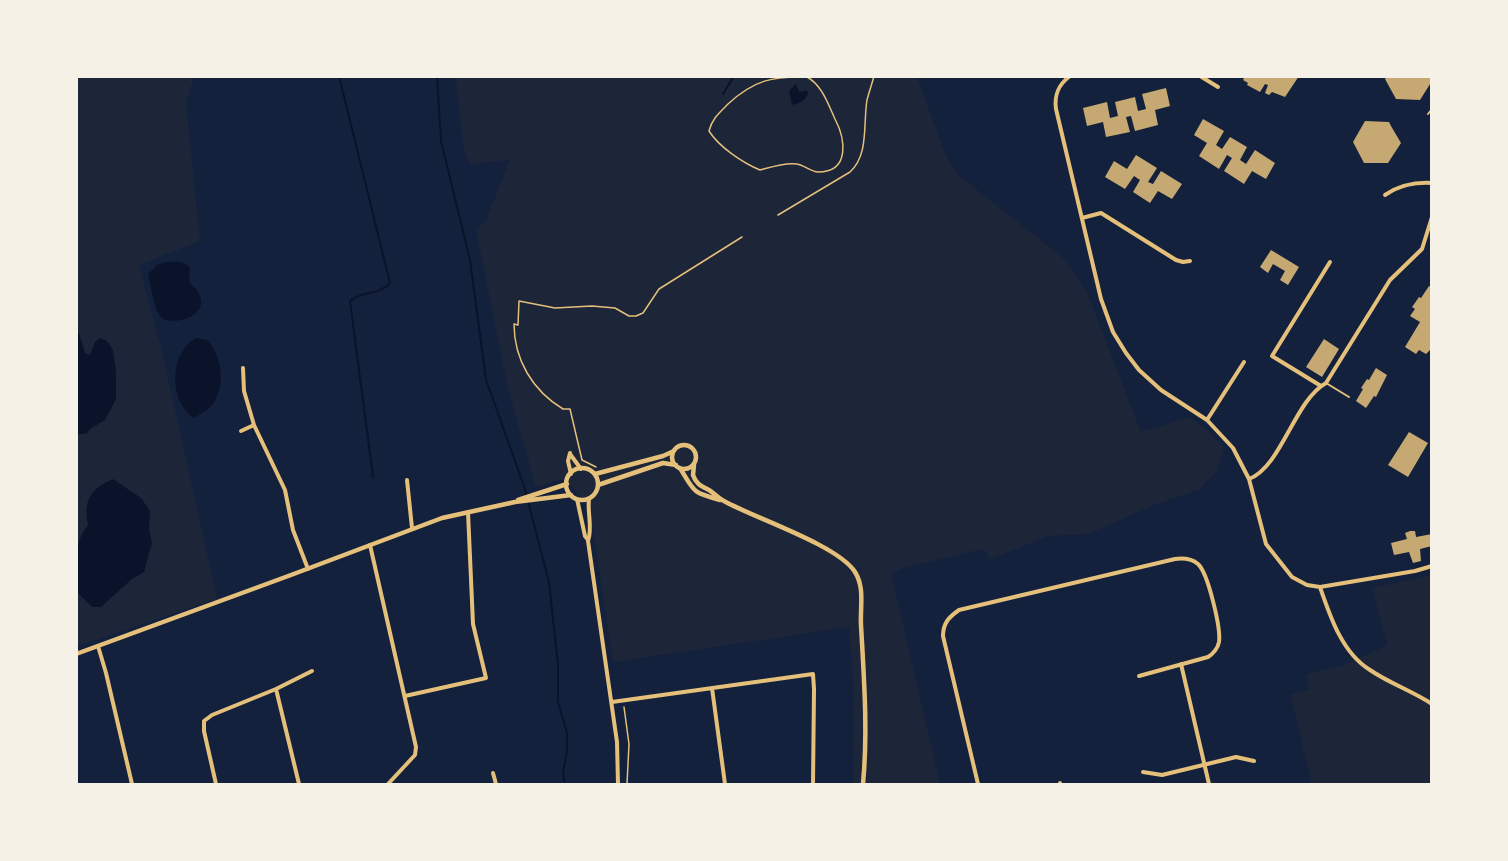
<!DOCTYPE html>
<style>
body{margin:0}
#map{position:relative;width:1508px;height:861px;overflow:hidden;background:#14213d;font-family:Jost,sans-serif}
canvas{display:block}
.frame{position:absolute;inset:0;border:78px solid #f6f1e7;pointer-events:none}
</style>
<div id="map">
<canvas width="1508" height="861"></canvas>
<div class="frame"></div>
</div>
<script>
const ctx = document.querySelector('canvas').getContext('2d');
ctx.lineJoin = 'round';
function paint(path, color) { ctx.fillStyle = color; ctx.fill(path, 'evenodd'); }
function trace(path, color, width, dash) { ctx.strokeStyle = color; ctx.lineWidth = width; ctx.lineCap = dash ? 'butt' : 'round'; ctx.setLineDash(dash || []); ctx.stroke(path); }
const green = new Path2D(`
 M76,77H194L186,102L200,241L139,265L164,360L217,599L77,646Z
 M448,77H917L944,151L957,174L1062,257L1086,290L1141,432L1191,417L1224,446L1217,471L1200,489L1154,505L1088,534L1049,536L991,559L983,549L903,568L891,573L940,784H853L854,690L849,627L613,662L590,511L565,478L536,487L508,388L476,230L486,220L510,160L471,164L464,151L456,79Z
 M1431,575V784H1312L1290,694L1309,689L1307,674L1344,665L1388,645L1372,588Z`);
const water = new Path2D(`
 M796,84L799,92L807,90L808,93C806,101 799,103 792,105L789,91Z
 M165,262C175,262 183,260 190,268L189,282C192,285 196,289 198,292C213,317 170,328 160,316C152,305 152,286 148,274L157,265Z
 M76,333H79L85,353L90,355L95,342L100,338L107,341L113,350L116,372V399L105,420L90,429L87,433L77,435Z
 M196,338L208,340C221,358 227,383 213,404C210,409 200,414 194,418C168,401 169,353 196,338Z
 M113,479L141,498L150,511L149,529L152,543L144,572L132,579L101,607H92L78,593C74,571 73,543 88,525C83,501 90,489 113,479Z`);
const stream = new Path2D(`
 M339,76L390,283C378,296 363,290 350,301L373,477
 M437,76L441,141L470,260L486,380L524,486L549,582L558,665V702L567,733V751L563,773L565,784
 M723,94L734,76`);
const building = new Path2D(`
 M1245,76H1299L1285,97L1272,92L1269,95L1265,93L1268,85L1265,84L1260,92L1247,85L1248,83L1243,80Z
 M1387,76H1431L1432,81L1420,100L1396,99L1385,79Z
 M1166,88L1170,106L1155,110L1158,125L1135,131L1131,116L1126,117L1130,132L1106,137L1103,122L1087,126L1083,108L1107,102L1110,118L1118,116L1115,102L1135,97L1138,111L1146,109L1142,94Z
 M1203,119L1224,131L1216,145L1222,149L1230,137L1247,147L1240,160L1246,164L1255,150L1275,163L1266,179L1252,171L1244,184L1224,171L1232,158L1227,155L1219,169L1199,156L1207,143L1194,135Z
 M1365,121L1389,122L1391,126L1401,143L1388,163H1364L1353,142Z
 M1136,155L1157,168L1148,182L1153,184L1161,171L1182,184L1172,199L1158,191L1150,203L1133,192L1140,180L1134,176L1125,189L1105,177L1114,161L1127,169Z
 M1271,250L1299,267L1288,285L1280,280L1285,271L1273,264L1268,273L1260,267Z
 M1429,286L1432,288V348L1426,354L1419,350L1416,354L1405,347L1420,322L1410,316L1415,309L1412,307L1419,297L1421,298Z
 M1324,339L1339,349L1322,377L1306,367Z
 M1376,368L1387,375L1376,397L1374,396L1366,408L1356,401L1363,389L1361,388L1367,379L1369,380Z
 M1409,432L1428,443L1408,477L1388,465Z
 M1410,531H1415L1416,537L1432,534V546L1420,549L1421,561L1413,563L1409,552L1394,555L1391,543L1407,539L1405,533Z`);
const path = new Path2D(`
 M807,77C822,85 828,104 835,119C845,138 851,172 818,172C811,172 804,165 797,164C786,162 771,167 760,170C743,163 719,147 709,131C712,119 719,113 728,104C754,80 773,76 807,77Z
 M778,215L850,172C869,155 863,124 867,100C869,92 872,84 874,76
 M596,467L582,460L570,409H563C533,391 514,360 514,324L518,325L519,301L555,308L592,306L615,308L629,316H636L643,313L659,289L742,237
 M624,707L629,744L627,784`);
const service = new Path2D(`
 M1428,114L1432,109
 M1326,383L1349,397`);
const minor = new Path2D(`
 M1070,76C1058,85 1054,95 1056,109L1101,299L1113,332L1126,353L1139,370L1161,390L1207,420L1233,448L1249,479L1266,544L1292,577L1307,585L1320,587L1415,571L1432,566
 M1200,76L1218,87
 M1385,195C1400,185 1414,182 1432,183
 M1082,218L1101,213L1176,260L1183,262L1190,261
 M243,368L244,391L254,425L285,490L293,530L308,569
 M1321,386L1272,356L1330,262
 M1207,420L1244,362
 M241,431L254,425
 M570,453L568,461L571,474
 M570,454L581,469
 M1249,479C1282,466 1294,401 1326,383L1390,280L1422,249L1432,217
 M407,480L412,528
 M577,499L585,536L588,540
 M589,499C587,512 593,528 588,541L617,742L618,784
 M370,545L416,747L415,755L388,784
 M1320,587C1330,616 1342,653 1370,670C1389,683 1412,691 1432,704
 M98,646L106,673L132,784
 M1181,664L1209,784
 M712,688L725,784
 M276,689L299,784
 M405,696L486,678L473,624L468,512
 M612,702L813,674L814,689L813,784
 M1143,772L1162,775L1236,757L1254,761
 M493,773L496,784
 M216,784L204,731V721L212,715L276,689L312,671
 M978,784L943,636C943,623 949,617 959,610L1175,559C1183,558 1191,558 1198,564C1208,573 1221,628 1219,642C1218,648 1213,654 1208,657L1139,676
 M1060,784V783`);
const tertiary = new Path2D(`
 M672 457a12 12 0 1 1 24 0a12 12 0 1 1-24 0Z
 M694,465L693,475C696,484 701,486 709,490C714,493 718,498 724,501C754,518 838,545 855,572C865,588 860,607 861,625C864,679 868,731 863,784
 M680,468C695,492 691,492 720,500
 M566 484a16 16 0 1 1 32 0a16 16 0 1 1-32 0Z
 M595,474L663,456L674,451
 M598,485L663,463L676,465
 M518,500L567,484
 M76,654L291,575L442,518L515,502L571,495`);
paint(green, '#1d2539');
paint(water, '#0b132b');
trace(stream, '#0b132b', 2);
paint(building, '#c6a872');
trace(path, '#e5c07b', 1.5);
trace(service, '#e5c07b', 2);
trace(minor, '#e5c07b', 4);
trace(tertiary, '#e5c07b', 4.5);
</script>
